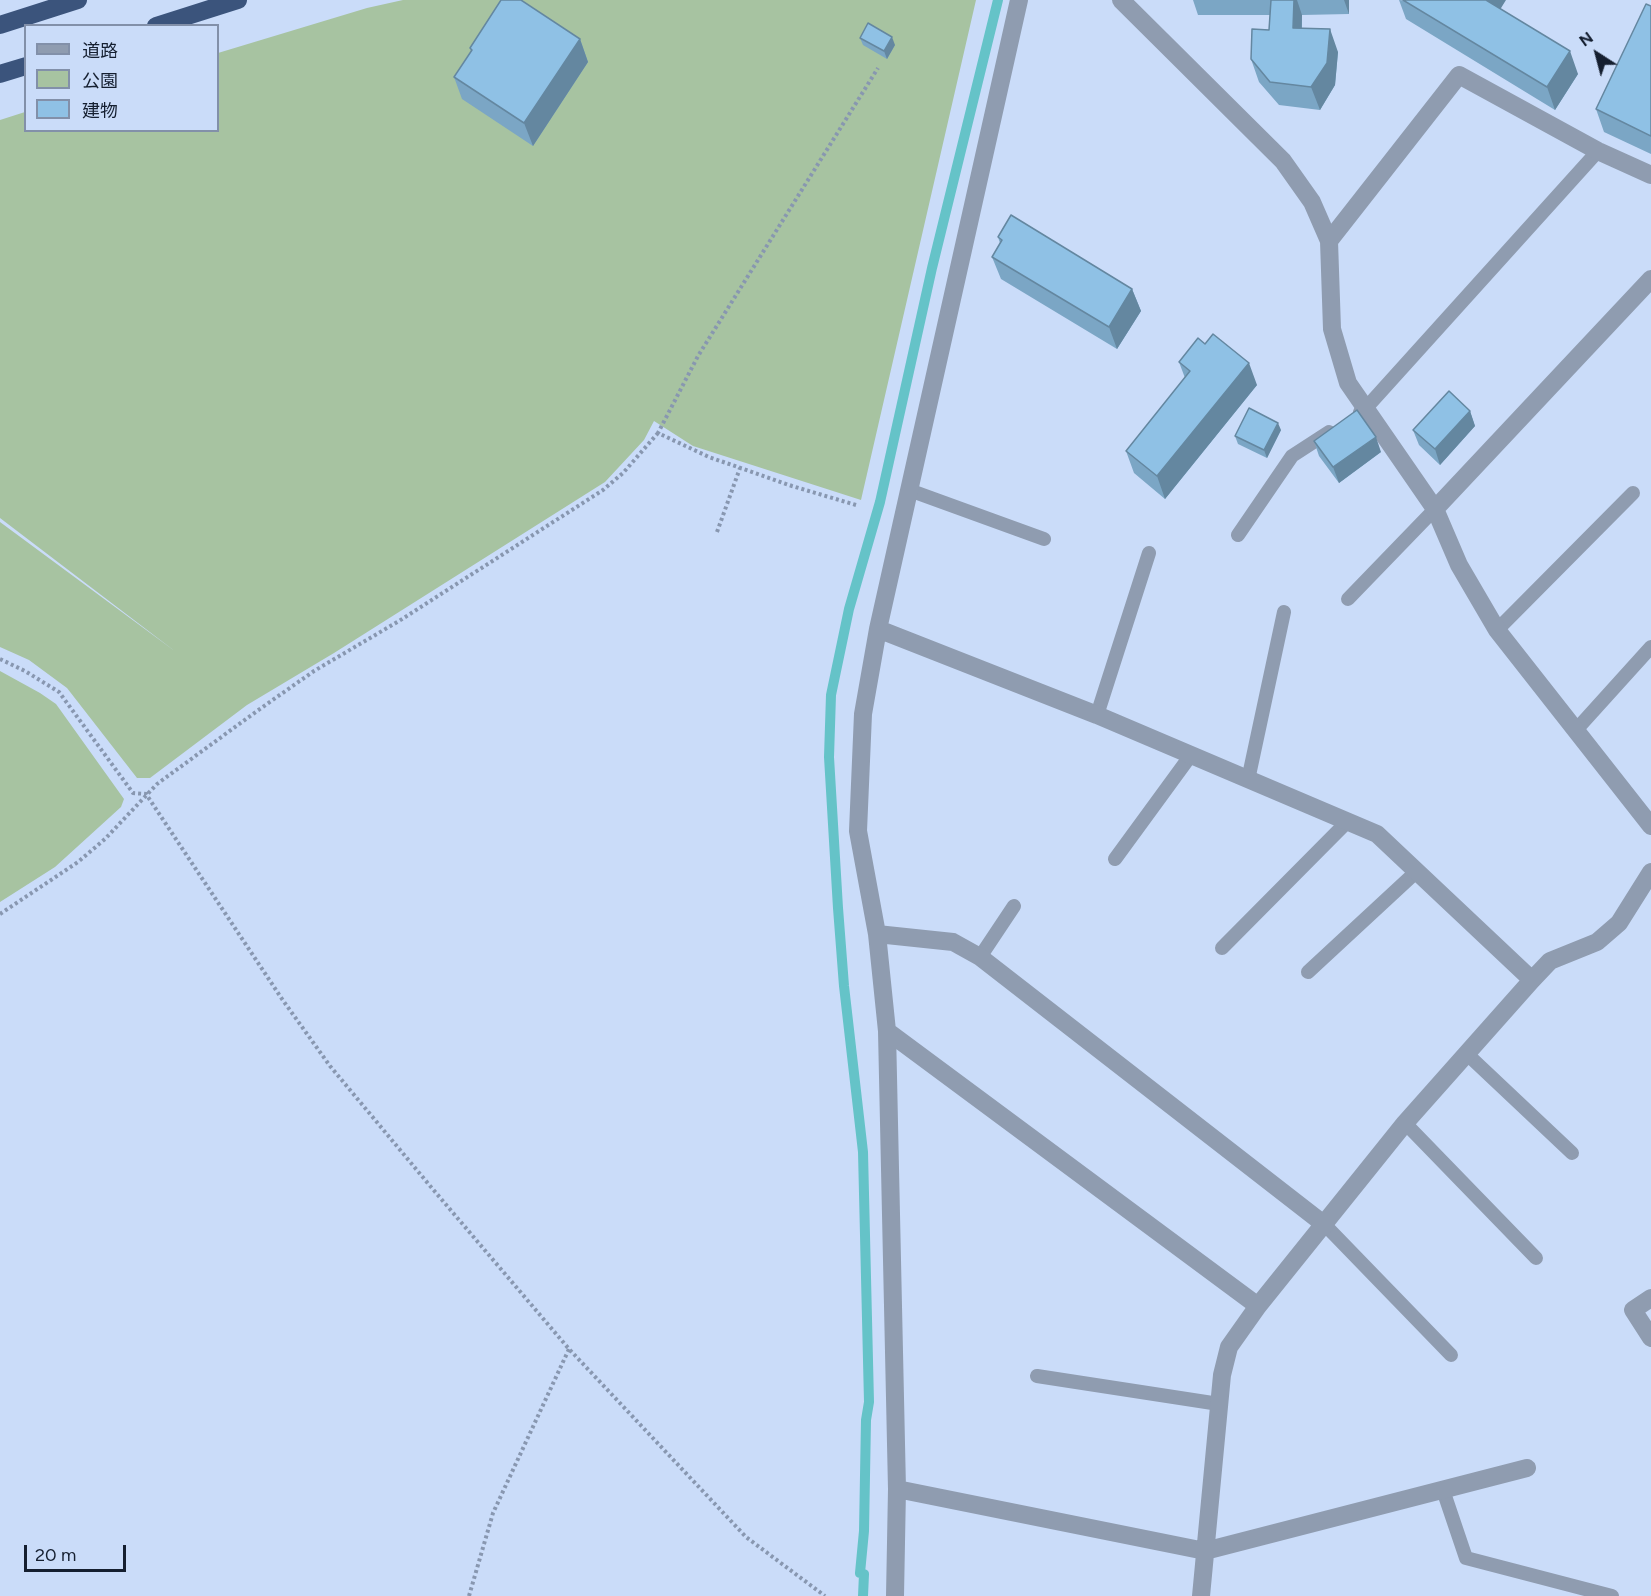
<!DOCTYPE html>
<meta charset="utf-8">
<style>
body{margin:0}
#map{position:relative;width:1651px;height:1596px;overflow:hidden;background:#cadcf9;font-family:Figtree,"Noto Sans JP",sans-serif}
canvas{display:block}
.legend{position:absolute;left:24px;top:24px;width:195px;height:108px;box-sizing:border-box;background:#cadcf9;border:2px solid #8290a9;margin:0;padding:8px 10px;list-style:none;font-size:18px;color:#151f30}
.legend li{display:flex;align-items:center;gap:12px;height:30px}
.legend b{width:30px;border:2px solid #8290a9}
.north{position:absolute;left:1567px;top:24px;width:60px;height:60px;-webkit-text-stroke:4px #cadcf9;paint-order:stroke;rotate:324deg;font-size:16px;font-weight:700;line-height:24px;text-align:center;color:#151f30}
.north::after{content:'';display:block;margin:auto;width:21px;height:27px;background:#151f30;clip-path:polygon(50% 0,100% 100%,50% 72%,0 100%)}
.scale{position:absolute;left:24px;top:1545px;width:102px;height:27px;box-sizing:border-box;border:3px solid #151f30;border-top:0;padding-left:8px;font-size:18px;line-height:21px;white-space:nowrap;color:#151f30;-webkit-text-stroke:4px #cadcf9;paint-order:stroke}
</style>
<div id="map">
<canvas width="1651" height="1596"></canvas>
<ul class="legend">
<li><b style="height:8px;background:#8f9cb0"></b>道路</li>
<li><b style="height:16px;background:#a7c3a1"></b>公園</li>
<li><b style="height:16px;background:#8fc1e5"></b>建物</li>
</ul>
<div class="north">N</div>
<div class="scale">20 m</div>
</div>
<script>
const ctx = document.querySelector('canvas').getContext('2d');
ctx.lineJoin = 'round';
function paint(path, color) { ctx.fillStyle = color; ctx.fill(path, 'evenodd'); }
function trace(path, color, width, dash) { ctx.strokeStyle = color; ctx.lineWidth = width; ctx.lineCap = dash ? 'butt' : 'round'; ctx.setLineDash(dash || []); ctx.stroke(path); }
const green = new Path2D(`
 M403,0H976L861,500L693,446L654,421L644,440L605,482L334,653L247,705L150,778H137L67,688L29,660L0,647V522L176,652L0,518V120L25,112L26,130H218V53L367,8Z
 M0,671L40,693L56,704L124,799L121,807L55,867L0,902Z`);
const stream = new Path2D(`
 M863,1596L864,1574L860,1573L864,1531L866,1420L869,1402L863,1152L844,986L838,908L829,757L831,695L849,609L880,502L932,268L998,0`);
const path = new Path2D(`
 M856,505L792,486L709,457L658,433L698,356L878,68
 M717,532L740,468
 M0,659L25,671L59,692L133,793L146,794L282,999L330,1066L431,1187L569,1349L746,1537L825,1596
 M0,914L78,862L105,839L157,784L257,711L314,671L399,621L603,490L623,473L658,433
 M469,1596L493,1513L569,1349`);
const lane = new Path2D(`
 M1360,412L1366,408L1598,151
 M909,490L1044,539
 M1238,535L1292,456L1329,432
 M1348,599L1435,509
 M1497,630L1633,493
 M1097,715L1149,553
 M1576,730L1651,647
 M1248,780L1284,612
 M1115,859L1191,755
 M1222,948L1347,822
 M980,957L1014,906
 M1308,972L1416,872
 M1467,1054L1572,1153
 M1405,1123L1536,1258
 M1325,1225L1451,1355
 M1037,1376L1219,1404
 M1443,1490L1466,1558L1612,1596`);
const street = new Path2D(`
 M1121,0L1283,161L1312,202L1329,241L1332,329L1348,383L1435,509L1459,565L1497,630L1651,826
 M1329,241L1459,75L1598,151L1651,175
 M1435,509L1651,279
 M878,629L1097,715L1377,834L1532,980
 M877,934L953,942L980,957L1325,1225
 M887,1031L1258,1306
 M1651,1298L1633,1310L1651,1338
 M897,1489L1205,1551L1527,1468
 M895,1596L897,1489L887,1031L877,934L858,831L863,714L878,629L1019,0
 M1201,1596L1222,1375L1229,1347L1258,1306L1405,1123L1532,980L1550,961L1597,942L1619,923L1651,872`);
const highway = new Path2D(`
 M0,25L78,0
 M156,26L238,0
 M0,74L26,66`);
const wall = new Path2D(`
 M1193,0H1349V14L1302,15V29L1338,52L1335,85L1320,110L1279,105L1259,82L1251,59L1269,30L1270,15H1198Z
 M1399,0L1501,9L1578,74L1555,110L1406,19Z
 M1651,6V154L1604,132L1596,109Z
 M860,38L895,45L887,59L863,45Z
 M580,39L588,62L533,146L462,99L454,77L471,52L470,48Z
 M998,237L1132,289L1141,311L1117,349L1001,279L992,257L1000,243Z
 M1179,362L1257,385L1165,499L1134,473L1126,451L1185,378Z
 M1470,411L1475,426L1440,465L1419,445L1413,430Z
 M1281,430L1267,458L1238,444L1235,436Z
 M1314,441L1381,452L1339,483L1319,456Z`);
const shadedWall = new Path2D(`
 M1294,0H1297L1302,15L1301,51L1293,28Z
 M1344,0H1349V14Z
 M1485,0H1506L1493,21Z
 M1330,29L1338,52L1335,85L1320,110L1311,87Z
 M892,37L895,45L887,59L884,51Z
 M580,39L588,62L533,146L524,123Z
 M1570,51L1578,74L1555,110L1547,87Z
 M1132,289L1141,311L1117,349L1109,327Z
 M1249,363L1257,385L1165,499L1157,476Z
 M1470,411L1475,426L1440,465L1435,449Z
 M1278,423L1281,430L1267,458L1264,450Z
 M1376,437L1381,452L1339,483L1333,467Z`);
const building = new Path2D(`
 M501,0H521L580,39L524,123L454,77L472,50L470,48Z
 M1271,0H1294L1293,28L1330,29L1327,63L1311,87L1270,82L1251,59L1252,29L1269,30Z
 M1403,0H1486L1570,51L1547,87Z
 M1646,4L1651,6V136L1596,109Z
 M868,23L892,37L884,51L860,38Z
 M1011,215L1132,289L1109,327L992,257L1002,240L998,237Z
 M1213,334L1249,363L1157,476L1126,451L1190,371L1179,362L1198,338L1205,344Z
 M1449,391L1470,411L1435,449L1413,430Z
 M1249,408L1278,423L1264,450L1235,436Z
 M1357,410L1376,437L1333,467L1314,441Z`);
paint(green, '#a7c3a1');
trace(stream, '#65c3c8', 10);
trace(path, '#8897b0', 4, [3, 3]);
trace(lane, '#8f9cb0', 14);
trace(street, '#8f9cb0', 18);
trace(highway, '#3b547c', 18);
paint(wall, '#7ba6c5');
paint(shadedWall, '#6487a0');
paint(building, '#8fc1e5');
trace(building, '#6487a0', 1.5);
</script>
